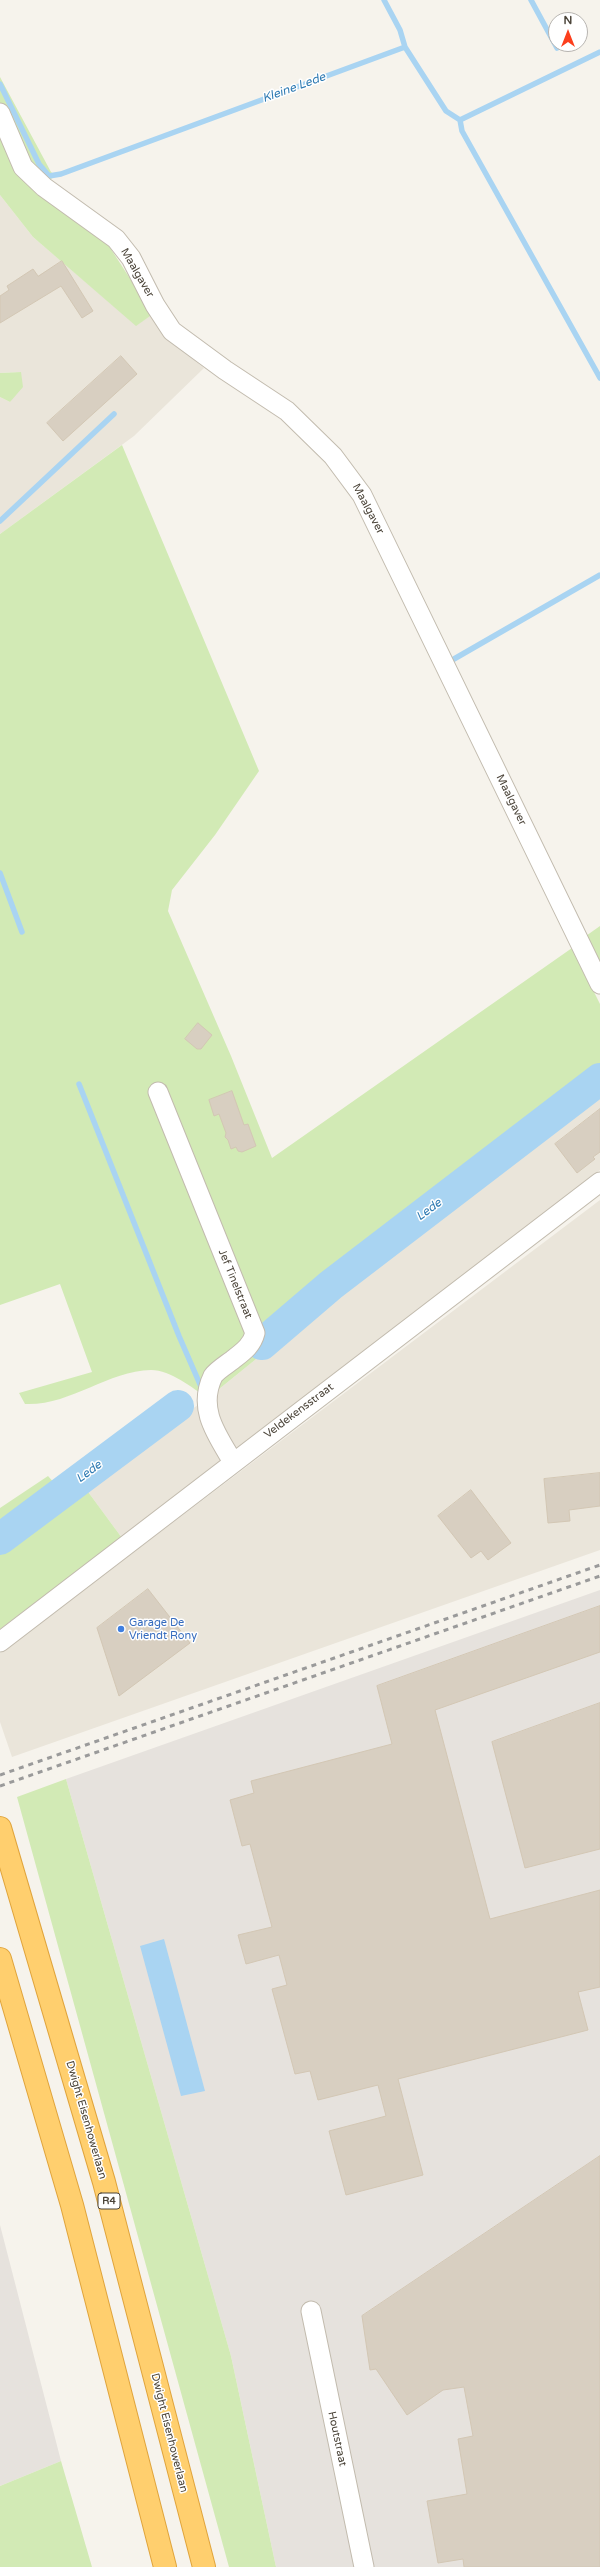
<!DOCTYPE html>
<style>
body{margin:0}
#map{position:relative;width:600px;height:2567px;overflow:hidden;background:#f6f3ec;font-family:"Varela Round",sans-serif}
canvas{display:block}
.north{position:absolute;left:548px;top:12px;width:40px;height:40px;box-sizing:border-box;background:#fff;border:1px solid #b7b4b0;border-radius:50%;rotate:0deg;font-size:11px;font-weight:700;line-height:16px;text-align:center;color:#4b4439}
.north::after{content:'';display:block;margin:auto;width:14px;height:18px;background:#fc3f1d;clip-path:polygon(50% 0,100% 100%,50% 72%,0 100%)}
</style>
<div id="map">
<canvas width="600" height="2567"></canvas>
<div class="north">N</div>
</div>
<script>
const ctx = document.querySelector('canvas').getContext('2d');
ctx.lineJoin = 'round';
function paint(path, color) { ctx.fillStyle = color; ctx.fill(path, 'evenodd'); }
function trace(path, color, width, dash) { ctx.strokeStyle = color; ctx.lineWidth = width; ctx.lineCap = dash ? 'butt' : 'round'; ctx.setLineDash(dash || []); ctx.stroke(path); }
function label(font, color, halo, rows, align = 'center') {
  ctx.font = font + ' "Varela Round",sans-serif'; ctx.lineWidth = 3; ctx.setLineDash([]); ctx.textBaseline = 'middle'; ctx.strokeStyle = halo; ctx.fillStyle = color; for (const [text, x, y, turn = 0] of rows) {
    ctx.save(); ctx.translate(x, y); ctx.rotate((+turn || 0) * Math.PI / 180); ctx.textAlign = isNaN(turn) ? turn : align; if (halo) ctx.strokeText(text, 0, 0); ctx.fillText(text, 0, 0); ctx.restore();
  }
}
const residential = new Path2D(`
 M0,195L33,237L136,325L153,314L168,339L204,368L134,436L0,534V397L10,402L21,372L0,373Z
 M600,1096V1170L122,1538L83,1485L208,1398L329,1300Z
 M600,1200V1550L12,1757L0,1722V1653Z`);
const industrial = new Path2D(`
 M600,1590V2567H276L231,2356L66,1779Z
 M0,2225L61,2461L0,2486Z`);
const green = new Path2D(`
 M0,77L51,172L56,176L35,188L107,243L153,314L136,326L33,237L0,195Z
 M21,372L23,387L10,402L0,397V373Z
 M122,445L259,771L215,835L172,890L168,911L231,1056L272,1158L572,948L600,1004V1096L329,1300L208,1398C192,1388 171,1370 151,1370C107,1371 70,1406 25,1404L19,1393L92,1372L60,1284L0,1305V534Z
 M600,926V969L583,938Z
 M48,1476L66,1496L83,1485L122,1538L0,1629V1508Z
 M66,1779L231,2356L276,2567H229L17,1797Z
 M61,2461L92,2567H0V2486Z`);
const water = new Path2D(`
 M164,1939L205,2091L181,2096L140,1946Z`);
const stream = new Path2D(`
 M384,0L400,30L405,47
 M531,0L557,48
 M0,84L39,164L49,176L61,174L405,47L446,111L460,120L600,52
 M460,120L462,131L600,378
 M0,521L114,414
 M454,659L600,575
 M0,873L22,932
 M79,1084L179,1336L202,1389`);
const river = new Path2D(`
 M262,1344L331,1285L600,1079
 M0,1539L178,1406`);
const building = new Path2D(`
 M62,261L93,311L82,318L61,286L0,323V296L9,290L7,286L33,269L38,276Z
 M121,356L137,374L63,441L47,423Z
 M198,1023L212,1035L201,1049H197L185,1039Z
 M232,1091L244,1125L248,1124L256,1146L242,1152L238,1151L236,1147L231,1149L228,1140L225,1137L226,1133L219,1114L214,1116L209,1100Z
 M600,1109V1152L593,1157L595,1159L577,1173L555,1144Z
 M600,1473V1506L569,1510L570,1521L548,1523L544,1479Z
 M471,1490L511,1543L488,1560L481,1551L471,1558L438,1516Z
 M148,1589L190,1643L119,1696L97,1628Z
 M600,1606V1652L435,1710L490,1919L600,1890V1987L578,1992L588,2030L398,2079L423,2175L346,2195L329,2131L386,2116L378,2085L318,2100L310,2071L295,2074L272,1989L287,1985L279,1955L246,1964L238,1935L272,1927L250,1844L242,1846L230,1800L254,1793L251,1781L392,1744L377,1686Z
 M600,1703V1849L525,1868L492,1742Z
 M600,2156V2567H464L463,2559L438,2563L427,2501L467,2494L458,2439L473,2436L464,2387L443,2390L407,2415L376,2369L370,2370L362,2316Z`);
const street = new Path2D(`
 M0,113L23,167L44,187L116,239L131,258L155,305L172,331L225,370L287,411L333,456L362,495L600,984
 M158,1092L255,1333C252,1345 244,1351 235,1358C229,1363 217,1370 213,1376C197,1409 217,1435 233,1462
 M0,1642L600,1182
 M311,2311L364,2567`);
const highway = new Path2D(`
 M0,1828L104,2182L204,2567
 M0,1959L72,2205L165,2567`);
const rail = new Path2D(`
 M0,1775L600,1565
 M0,1786L600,1576`);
const markers = [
 [121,1629,4,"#3f7fe0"]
];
const shields = [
 [109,2201,22]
];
const shieldNames = [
 ["R4",109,2201]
];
const streetNames = [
 ["Maalgaver",137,273,60],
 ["Maalgaver",368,509,62],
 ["Maalgaver",511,800,64],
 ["Jef Tinelstraat",235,1284,68],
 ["Veldekensstraat",299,1411,-37],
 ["Dwight Eisenhowerlaan",86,2120,74],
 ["Dwight Eisenhowerlaan",169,2433,76],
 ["Houtstraat",337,2439,78]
];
const shopNames = [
 ["Garage De",129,1623],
 ["Vriendt Rony",129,1636]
];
const waterNames = [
 ["Kleine Lede",294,88,-20],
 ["Lede",429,1210,-37],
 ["Lede",89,1472,-37]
];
paint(residential, '#eae5da');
paint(industrial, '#e6e2dd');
paint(green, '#d2eab5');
paint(water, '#a9d4f2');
trace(stream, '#a9d4f2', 5.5);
trace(river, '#a9d4f2', 32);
paint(building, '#d8cfc1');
trace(building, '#d3c7b4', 1);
trace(street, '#c2bbae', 21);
trace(highway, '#e0a43c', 24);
trace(street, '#fff', 19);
trace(highway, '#ffcf6e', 22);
trace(rail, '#9a9a9a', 3, [5, 5]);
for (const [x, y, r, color] of markers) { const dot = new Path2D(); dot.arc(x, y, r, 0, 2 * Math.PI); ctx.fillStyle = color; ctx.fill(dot); trace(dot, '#fff', 1.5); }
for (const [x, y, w] of shields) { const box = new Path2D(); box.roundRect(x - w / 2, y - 8, w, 16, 3); ctx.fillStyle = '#fff'; ctx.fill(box); trace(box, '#4b4439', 1); }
label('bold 10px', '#4b4439', null, shieldNames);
label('11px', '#4b4439', '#fff', streetNames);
label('11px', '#366cbe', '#fff', shopNames, 'left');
label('italic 12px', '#2e7ab2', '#fff', waterNames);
</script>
